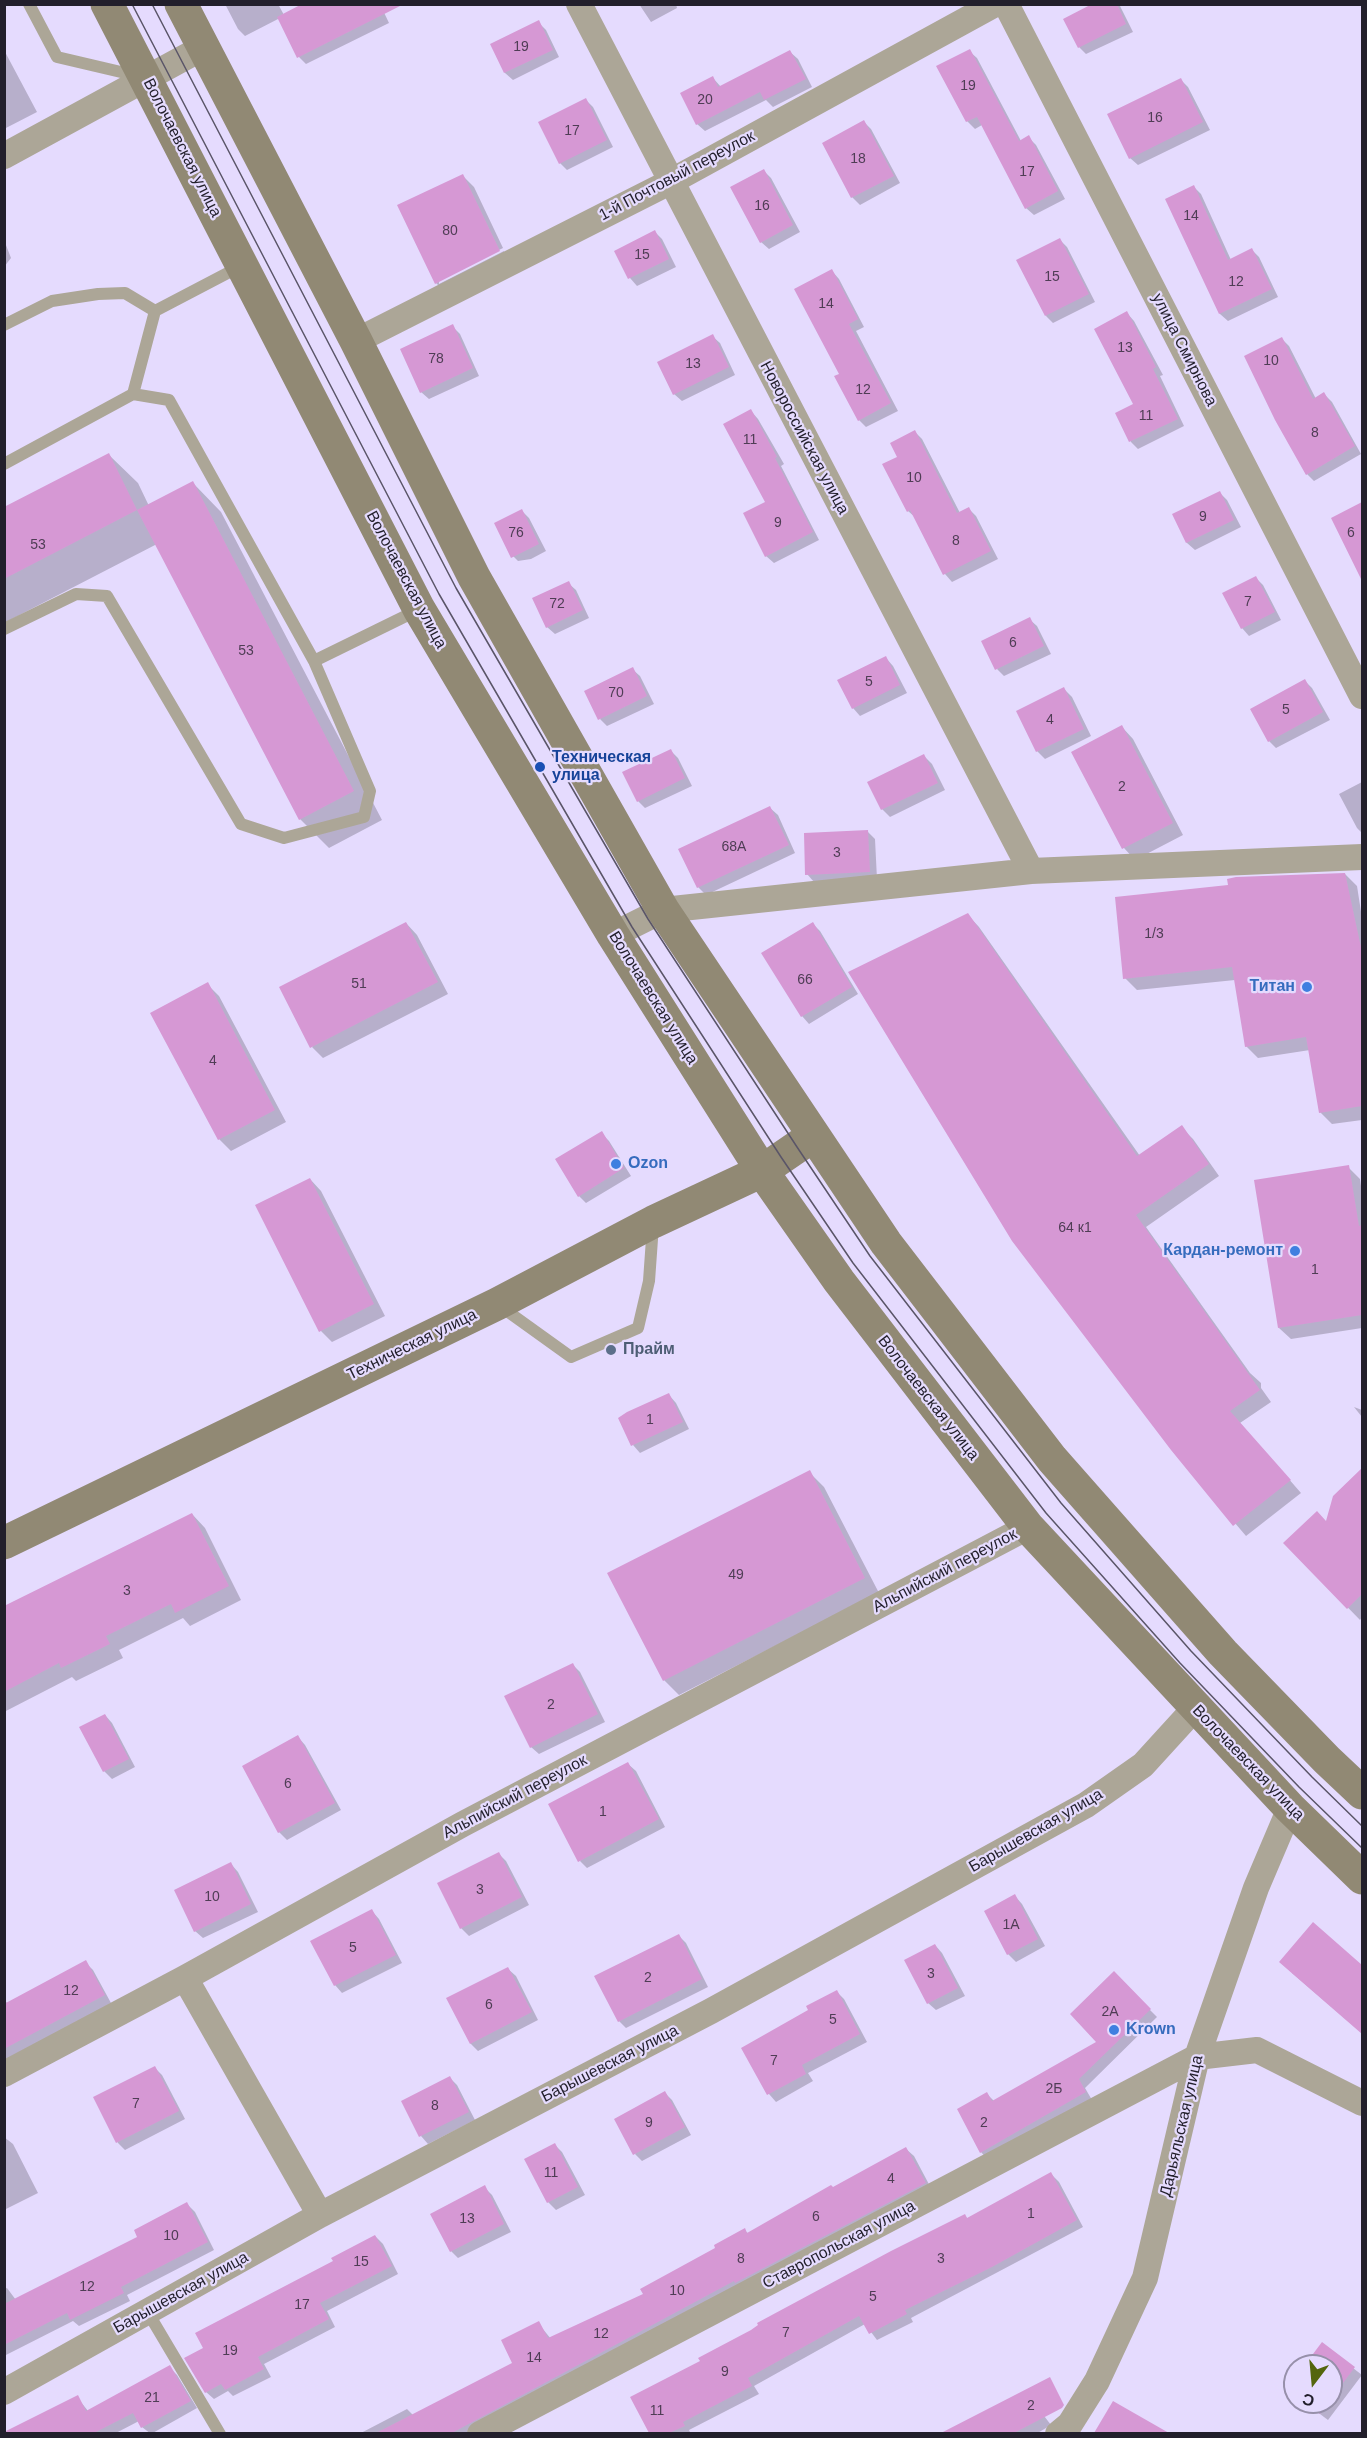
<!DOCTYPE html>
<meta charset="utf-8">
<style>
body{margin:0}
#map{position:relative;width:1367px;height:2438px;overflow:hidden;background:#e5dbfe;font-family:Helvetica,sans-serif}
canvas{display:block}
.frame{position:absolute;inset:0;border:6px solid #221f2b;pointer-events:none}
.north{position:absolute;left:1283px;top:2354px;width:60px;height:60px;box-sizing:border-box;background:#e5dbfe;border:2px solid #9790aa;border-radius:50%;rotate:196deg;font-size:16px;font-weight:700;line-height:24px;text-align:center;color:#221f2b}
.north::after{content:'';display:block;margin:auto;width:21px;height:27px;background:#54650d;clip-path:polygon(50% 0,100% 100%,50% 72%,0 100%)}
</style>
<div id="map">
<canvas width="1367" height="2438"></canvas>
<div class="frame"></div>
<div class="north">С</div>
</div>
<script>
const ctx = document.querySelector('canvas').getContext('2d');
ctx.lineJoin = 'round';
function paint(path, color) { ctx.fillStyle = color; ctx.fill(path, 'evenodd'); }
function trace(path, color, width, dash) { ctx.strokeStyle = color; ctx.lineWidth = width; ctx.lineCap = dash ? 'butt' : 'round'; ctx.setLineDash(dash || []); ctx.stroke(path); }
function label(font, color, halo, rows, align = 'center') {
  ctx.font = font + ' Helvetica,sans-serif'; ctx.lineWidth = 4.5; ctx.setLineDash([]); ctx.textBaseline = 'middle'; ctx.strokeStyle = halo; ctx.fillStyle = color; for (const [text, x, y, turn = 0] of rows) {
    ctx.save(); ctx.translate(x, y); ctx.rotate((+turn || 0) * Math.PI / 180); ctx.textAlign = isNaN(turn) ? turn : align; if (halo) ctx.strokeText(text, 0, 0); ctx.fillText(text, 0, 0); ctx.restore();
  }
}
const shadow = new Path2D(`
 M225,4H278L284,15L380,4L389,23L306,64L299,57L280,18L245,36L238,29Z
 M639,4H676L677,8L651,22Z
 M1096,4H1119L1133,32L1086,54L1079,47Z
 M538,22L546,30L559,57L513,80L505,73L492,45Z
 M4,50L37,112L4,129Z
 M969,51L977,58L1021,141L1028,137L1036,145L1065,199L1034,215L1026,208L982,125L975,129L967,121Z
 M790,52L798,59L812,87L773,107L766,100L705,131L697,124L713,78L721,87Z
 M1181,80L1188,87L1210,130L1138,165L1130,158Z
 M586,100L593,107L613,147L567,170L560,163Z
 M864,122L871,129L900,183L860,205L852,197L824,143Z
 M764,171L771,178L800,232L769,249L761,242Z
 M463,176L474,187L503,248L439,280V284L504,251L510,263L448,295L436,283Z
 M1194,187L1201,194L1231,260L1252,250L1259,257L1278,297L1228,321L1220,314L1167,199Z
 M655,232L662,239L676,267L637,286L630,278L616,251Z
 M4,240L11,258L4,267Z
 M1060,240L1067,247L1095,302L1053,323L1046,316Z
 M832,271L839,279L864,327L856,331L898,411L866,427L859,420L841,374Z
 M1127,313L1134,321L1163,375L1160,376L1184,426L1138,449L1131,442L1117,414L1135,405Z
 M452,326L460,334L479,376L429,399L421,392Z
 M712,336L720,343L735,375L682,401L674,394Z
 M1282,339L1289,346L1316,399L1324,394L1332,402L1361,454L1314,481L1307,474Z
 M751,411L758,419L784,464L781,466L819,540L774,563L766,556L767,502Z
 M914,431L922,439L960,513L969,509L976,516L998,559L952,582L945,574L916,518L908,511L899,458Z
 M109,455L138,483L149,506L193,483L221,512L382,820L329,848L300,819L157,544L4,623V508Z
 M1220,493L1227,500L1241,527L1195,550L1187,543L1174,515Z
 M1362,504V559L1358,561L1333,518Z
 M522,511L529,518L546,551L531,559L518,561L510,553Z
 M1256,578L1263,585L1281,620L1249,636L1242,628Z
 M568,583L576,590L589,618L555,634L547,627Z
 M1029,619L1037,626L1051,654L1004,676L997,669Z
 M886,658L893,666L907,693L860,716L853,708Z
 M632,669L640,676L654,704L607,726L600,719Z
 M1305,681L1312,688L1330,720L1276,748L1269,741Z
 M1064,689L1072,697L1091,736L1045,759L1037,751Z
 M1122,727L1133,739L1183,835L1135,860L1124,848L1073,752Z
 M671,751L678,758L692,786L645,808L638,801Z
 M924,756L932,764L945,790L890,817L882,809Z
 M1362,782V833L1357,828L1339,794Z
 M770,808L778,815L795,853L706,895L698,887Z
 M868,832L875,839L877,879L814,882L807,874Z
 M1345,874L1357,886L1362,918V1120L1332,1124L1320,1112L1310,1050L1258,1058L1246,1046L1235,980L1137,990L1125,978Z
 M968,915L979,927L1140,1156L1181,1127L1193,1139L1219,1176L1146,1227L1250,1373L1261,1383V1388L1271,1402L1240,1423L1301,1493L1246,1536L1172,1449Z
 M406,923L417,935L448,994L323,1058L312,1047Z
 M813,924L820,931L858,994L809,1024L802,1016Z
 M207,984L219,996L286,1122L231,1151L219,1139Z
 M601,1133L609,1141L631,1176L586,1203L579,1196Z
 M1348,1167L1360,1179L1362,1193V1328L1291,1339L1279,1328Z
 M310,1179L321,1191L385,1316L332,1342L321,1331Z
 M669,1395L676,1403L689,1429L640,1453L633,1445Z
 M1354,1407L1362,1410V1417Z
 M1362,1470V1617L1360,1620L1285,1543L1327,1523L1334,1497Z
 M809,1472L824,1487L879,1593L679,1695L664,1680Z
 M192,1514L205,1528L241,1600L190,1626L183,1618L119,1650L123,1658L76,1681L72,1677L4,1712V1634Z
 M572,1664L580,1672L605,1722L539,1754L531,1747Z
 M105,1715L112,1723L135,1767L112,1779L104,1771L81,1727Z
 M298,1737L305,1745L341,1810L287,1840L279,1832Z
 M628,1764L636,1771L665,1827L587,1868L580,1861Z
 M499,1854L506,1861L529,1905L469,1936L461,1928L439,1884Z
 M231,1864L238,1872L258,1912L203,1938L195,1931Z
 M1015,1896L1022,1904L1045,1946L1016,1962L1008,1954Z
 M372,1911L379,1919L402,1963L342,1993L335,1985Z
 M1313,1924L1362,1967V2033L1292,1973Z
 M678,1935L686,1943L708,1987L626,2028L619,2021Z
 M935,1945L942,1953L965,1996L936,2010L928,2003Z
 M85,1962L93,1970L111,2003L4,2066V2000L8,2004Z
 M508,1969L516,1976L538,2020L478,2051L471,2044L448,1999Z
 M1114,1974L1157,2017L1085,2088L1092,2100L988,2160L981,2152L987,2094L995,2102L1099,2042Z
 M837,1992L844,1999L867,2042L808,2073L813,2081L776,2102L769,2094L743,2048L810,2011Z
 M155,2068L162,2075L185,2119L125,2150L118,2143L95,2098Z
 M450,2078L457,2085L475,2120L428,2144L421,2136Z
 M665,2093L672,2100L691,2135L642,2161L635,2154Z
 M4,2137L13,2144L38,2193L4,2210Z
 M555,2145L562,2152L585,2195L556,2210L548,2202L526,2160Z
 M906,2149L914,2156L932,2190L475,2434H359L407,2409L414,2416L514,2364L538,2323L551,2339L645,2294L744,2230L749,2234Z
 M1051,2174L1059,2182L1083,2227L911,2318L913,2322L877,2340L865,2324L754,2386L759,2394L689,2430L691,2434H651L632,2398L702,2362L965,2216L968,2219Z
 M484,2187L492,2195L511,2232L458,2258L451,2251Z
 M187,2204L195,2212L214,2250L127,2295L130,2301L79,2326L73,2321L4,2356V2289L7,2288L16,2300L139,2237Z
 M375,2236L383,2244L398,2274L327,2311L335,2327L264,2364L271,2377L233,2396L228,2391L214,2399L206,2392L335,2262Z
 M1322,2344L1362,2375L1328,2420L1304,2402H1331V2366H1306Z
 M169,2367L177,2375L197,2408L151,2434L142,2427L139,2421L114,2434H4L77,2397L88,2411Z
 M1295,2380V2395L1289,2389Z
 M1025,2391L1051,2425L1036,2434H942Z
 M1126,2414L1155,2427L1161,2434L1100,2433Z`);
const building = new Path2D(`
 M302,4H404L297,58L277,17Z
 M1092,4H1117L1126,24L1078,48L1063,19Z
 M539,20L553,50L504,73L490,44Z
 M970,49L1019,141L1029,135L1058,191L1025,209L977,117L966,122L936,66Z
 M790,50L806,79L764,100L760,92L696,125L680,93L713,76L718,87Z
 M1181,78L1203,122L1129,159L1107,114Z
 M586,98L607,140L559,164L538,122Z
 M864,120L894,176L851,198L822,143Z
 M764,169L793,225L760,243L730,187Z
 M463,174L500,251L435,284L397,205Z
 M1194,185L1228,260L1252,248L1272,289L1219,314L1165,199Z
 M655,230L669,259L628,279L614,251Z
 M1060,238L1089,294L1045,316L1016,260Z
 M832,269L858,319L849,324L891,403L858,421L834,376L839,374L794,289Z
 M1127,311L1156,367L1153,369L1178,419L1129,442L1115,413L1133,404L1094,329Z
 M453,324L473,368L420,393L400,349Z
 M713,334L729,367L673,395L657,362Z
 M1282,337L1313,399L1324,392L1355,446L1306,475L1275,420L1244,356Z
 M751,409L777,457L775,458L813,532L765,557L743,513L765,502L723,424Z
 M915,430L957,513L969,507L991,551L943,575L910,510L907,512L882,464L897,457L890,443Z
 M109,453L137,510L4,579V507Z
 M193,481L354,791L299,820L137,510Z
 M1220,491L1234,520L1186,543L1172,514Z
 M1362,502V581L1331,518Z
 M522,509L539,544L511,558L494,523Z
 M1256,576L1275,612L1241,629L1222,593Z
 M569,581L583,610L546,628L532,598Z
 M1030,617L1044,646L995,670L981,641Z
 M886,656L900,685L852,709L837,680Z
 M633,667L647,696L598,720L584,691Z
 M1305,679L1323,712L1268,742L1250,709Z
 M1064,687L1084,729L1036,752L1016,711Z
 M1122,725L1173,823L1122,849L1071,752Z
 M671,749L685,778L637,802L622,772Z
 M924,754L938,783L881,810L867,782Z
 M770,806L789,845L697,888L678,849Z
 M868,830L870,872L805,875L804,833Z
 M1345,873L1362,952V1106L1319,1113L1306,1037L1245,1047L1232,967L1123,979L1115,897L1228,885L1227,879L1236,877Z
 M968,913L1137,1156L1182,1125L1209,1164L1136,1215L1260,1390L1230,1411L1291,1480L1233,1526L1171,1450L1012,1241L848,972Z
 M406,922L438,982L310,1048L279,987Z
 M813,922L852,987L801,1017L761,953Z
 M208,982L275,1110L218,1140L150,1013Z
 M602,1131L624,1168L578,1197L555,1159Z
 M1349,1165L1359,1226L1362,1225V1315L1278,1328L1254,1180Z
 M310,1178L374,1304L319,1332L255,1205Z
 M669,1393L683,1422L631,1446L618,1418L627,1412Z
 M1362,1468V1594L1347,1609L1283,1543L1317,1511L1326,1521L1333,1496Z
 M810,1470L865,1578L663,1681L607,1573Z
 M192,1513L229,1586L175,1613L171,1604L106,1636L110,1644L61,1668L59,1663L4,1692V1606Z
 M573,1663L598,1714L530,1748L504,1696Z
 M105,1714L129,1759L103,1772L79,1727Z
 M298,1735L335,1803L278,1833L242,1766Z
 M628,1762L659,1819L578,1862L548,1804Z
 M499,1852L522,1897L460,1929L437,1883Z
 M231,1862L251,1904L194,1932L174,1890Z
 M1015,1894L1038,1939L1007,1955L984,1911Z
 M372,1909L396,1955L334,1986L310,1941Z
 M1313,1922L1362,1965V2034L1279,1962Z
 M679,1934L702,1979L618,2022L594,1976Z
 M935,1944L958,1988L927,2004L904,1960Z
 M86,1960L105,1995L4,2049V2004Z
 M508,1967L532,2012L470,2044L446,1998Z
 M1114,1971L1151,2009L1079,2079L1086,2092L980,2153L957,2109L987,2092L992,2101L1096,2042L1070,2014Z
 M837,1990L860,2034L802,2065L806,2074L767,2095L741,2048L808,2010L806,2006Z
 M155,2066L179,2111L116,2143L93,2097Z
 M450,2076L469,2112L419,2137L401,2101Z
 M665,2091L685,2127L633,2155L614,2119Z
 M555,2143L578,2187L547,2203L524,2159Z
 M906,2147L926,2183L735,2283L734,2281L452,2433H376L512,2363L501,2340L539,2321L548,2338L643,2294L640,2289L715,2248L714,2245L745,2228L747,2233L831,2185L833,2187Z
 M1051,2172L1077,2220L992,2267L905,2310L907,2314L869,2334L859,2316L748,2378L752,2386L683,2422L685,2426L669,2433H649L630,2397L700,2361L698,2358L751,2330L758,2325L757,2323L891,2251L965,2214L967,2218Z
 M485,2185L504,2224L450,2252L430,2214Z
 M187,2202L208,2242L121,2287L124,2293L70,2320L67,2313L4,2345V2304L137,2237L134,2230Z
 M375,2235L392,2266L320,2303L329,2319L258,2357L264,2369L225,2390L221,2384L205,2393L184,2358L203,2348L195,2333L333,2261L331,2258Z
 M1322,2342L1355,2367L1331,2399V2366H1304Z
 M170,2365L191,2401L141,2428L133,2413L96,2432V2433H4V2432L78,2395L86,2411Z
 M1050,2377L1064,2405L1062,2408L1014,2433H941Z
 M1113,2401L1169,2433H1094Z
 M1304,2402H1329L1320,2414Z`);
const lane = new Path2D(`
 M29,4L57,57L138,76
 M4,325L52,301L98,294L125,293L155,311L241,266
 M4,464L133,394L155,311
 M4,629L76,594L107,596L241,824L284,838L364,817L370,791L314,661L169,400L133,394
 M314,661L418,610
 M500,1306L571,1357L638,1328L649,1281L653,1225
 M147,2311L220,2434`);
const street = new Path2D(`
 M579,4L1031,871
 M1006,4L1362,696
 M4,156L204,47
 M356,341L670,182L995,4
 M613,935L663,910L1031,871L1362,857
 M185,1978L320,2215
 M4,2074L185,1978L463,1824L1028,1527
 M4,2392L320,2215L711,2011L1086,1805L1143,1765L1195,1708
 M480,2434L1197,2057L1257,2050L1362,2103
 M1058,2434L1070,2424L1097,2381L1145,2278L1197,2057L1256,1888L1290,1808`);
const secondary = new Path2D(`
 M107,4L419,609L613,935L762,1171L839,1281L1028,1527L1290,1808L1362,1878
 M181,4L356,341L474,577L663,910L886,1243L1052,1459L1223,1653L1327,1760L1362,1793
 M4,1543L497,1304L653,1222L762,1171L813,1136`);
const tram = new Path2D(`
 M132,4L439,594L632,927L781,1157L853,1263L1046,1513L1180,1663L1299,1787L1362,1848
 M152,4L456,588L648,919L797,1147L870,1256L1061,1503L1191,1651L1312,1777L1362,1826`);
const markers = [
 [540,767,6,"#1a4fb4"],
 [1307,987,6,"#3f7fe0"],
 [616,1164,6,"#3f7fe0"],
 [1295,1251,6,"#3f7fe0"],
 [611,1350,6,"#5c6f8a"],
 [1114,2030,6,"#3f7fe0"]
];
const numberNames = [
 ["19",521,47],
 ["19",968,86],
 ["20",705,100],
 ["16",1155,118],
 ["17",572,131],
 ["18",858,159],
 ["17",1027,172],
 ["16",762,206],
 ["14",1191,216],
 ["80",450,231],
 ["15",642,255],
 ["15",1052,277],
 ["12",1236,282],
 ["14",826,304],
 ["13",1125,348],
 ["78",436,359],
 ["10",1271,361],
 ["13",693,364],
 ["12",863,390],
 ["11",1146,416],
 ["8",1315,433],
 ["11",750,440],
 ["10",914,478],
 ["9",1203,517],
 ["9",778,523],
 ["76",516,533],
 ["6",1351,533],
 ["8",956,541],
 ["53",38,545],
 ["7",1248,602],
 ["72",557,604],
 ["6",1013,643],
 ["53",246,651],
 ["5",869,682],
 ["70",616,693],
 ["5",1286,710],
 ["4",1050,720],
 ["2",1122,787],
 ["68А",734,847],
 ["3",837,853],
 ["1/3",1154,934],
 ["66",805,980],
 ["51",359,984],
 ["4",213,1061],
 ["64 к1",1075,1228],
 ["1",1315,1270],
 ["1",650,1420],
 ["49",736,1575],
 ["3",127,1591],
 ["2",551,1705],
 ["6",288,1784],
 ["1",603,1812],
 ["3",480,1890],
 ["10",212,1897],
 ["1А",1011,1925],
 ["5",353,1948],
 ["3",931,1974],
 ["2",648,1978],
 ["12",71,1991],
 ["6",489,2005],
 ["2А",1110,2012],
 ["5",833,2020],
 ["7",774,2061],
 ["2Б",1054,2089],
 ["7",136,2104],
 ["8",435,2106],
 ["9",649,2123],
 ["2",984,2123],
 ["11",551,2173],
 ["4",891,2179],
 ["1",1031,2214],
 ["6",816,2217],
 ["13",467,2219],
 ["10",171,2236],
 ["8",741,2259],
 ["3",941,2259],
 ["15",361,2262],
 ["12",87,2287],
 ["10",677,2291],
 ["5",873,2297],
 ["17",302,2305],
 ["7",786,2333],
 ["12",601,2334],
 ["19",230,2351],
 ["14",534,2358],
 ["9",725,2372],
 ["21",152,2398],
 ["2",1031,2406],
 ["11",657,2411]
];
const streetNames = [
 ["Волочаевская улица",182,148,63],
 ["1-й Почтовый переулок",677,176,-28],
 ["улица Смирнова",1184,350,63],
 ["Новороссийская улица",804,438,62],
 ["Волочаевская улица",406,580,62],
 ["Волочаевская улица",653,998,58],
 ["Техническая улица",412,1345,-26],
 ["Волочаевская улица",928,1398,52],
 ["Альпийский переулок",945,1571,-28],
 ["Волочаевская улица",1248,1763,46],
 ["Альпийский переулок",515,1797,-28],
 ["Барышевская улица",1036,1831,-30],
 ["Барышевская улица",610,2064,-27],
 ["Дарьяльская улица",1182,2126,-77],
 ["Ставропольская улица",839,2245,-28],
 ["Барышевская улица",181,2293,-29]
];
const transitNames = [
 ["Техническая",552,758],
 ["улица",552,776]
];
const shopNames = [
 ["Титан",1295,987],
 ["Ozon",628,1164,"left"],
 ["Кардан-ремонт",1283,1251],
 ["Krown",1126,2030,"left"]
];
const serviceNames = [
 ["Прайм",623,1350]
];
paint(shadow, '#0003');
paint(building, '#d698d4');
trace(lane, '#aca697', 12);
trace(street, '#aca697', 26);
trace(secondary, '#918974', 33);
trace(tram, '#5a5568', 1.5);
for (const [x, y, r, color] of markers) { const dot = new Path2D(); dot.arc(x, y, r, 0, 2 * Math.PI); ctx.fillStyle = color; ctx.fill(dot); trace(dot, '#e5dbfe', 2); }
label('14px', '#4f3d55', null, numberNames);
label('16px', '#221f2b', '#e5dbfe', streetNames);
label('bold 16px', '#164399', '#e5dbfe', transitNames, 'left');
label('bold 16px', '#366cbe', '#e5dbfe', shopNames, 'right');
label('bold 16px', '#4e5e75', '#e5dbfe', serviceNames, 'left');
</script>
